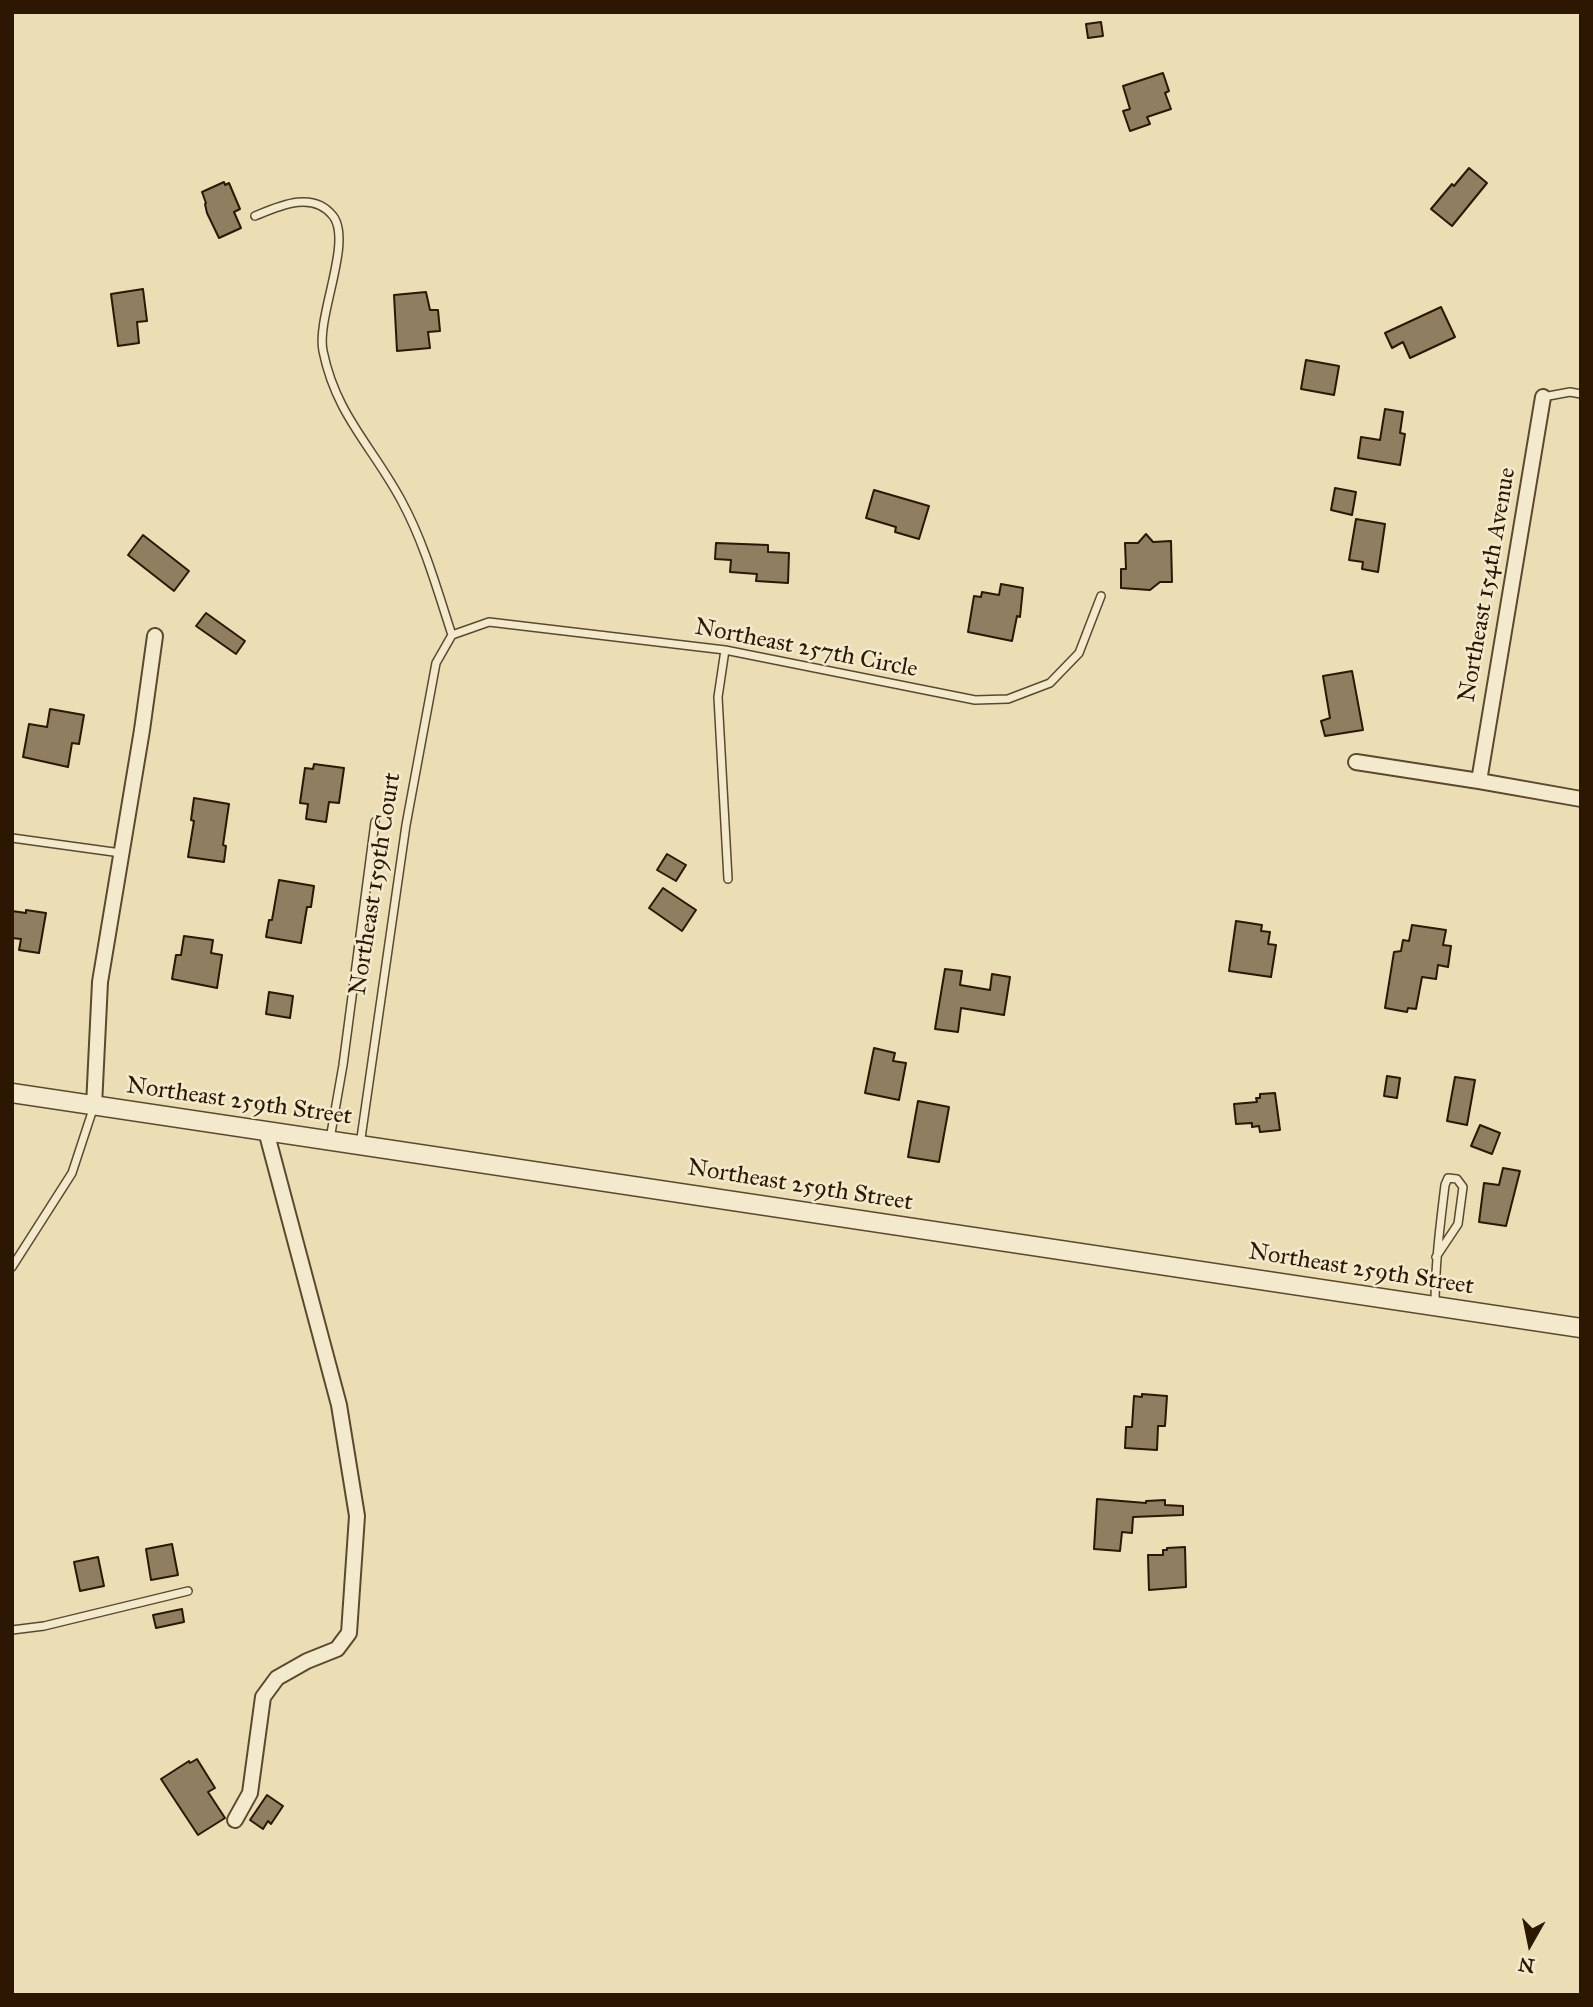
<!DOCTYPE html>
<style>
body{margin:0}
#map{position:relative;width:1593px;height:2007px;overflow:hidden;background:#ecdeb4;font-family:"IM FELL Great Primer",serif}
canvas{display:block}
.frame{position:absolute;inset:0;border:14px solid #2b1702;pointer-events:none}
.north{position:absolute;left:1495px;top:1909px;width:70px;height:70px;-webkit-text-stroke:5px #f3eace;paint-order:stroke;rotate:189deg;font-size:19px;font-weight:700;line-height:28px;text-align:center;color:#2b1702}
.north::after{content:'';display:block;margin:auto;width:24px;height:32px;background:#2b1702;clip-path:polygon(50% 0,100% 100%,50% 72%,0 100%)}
</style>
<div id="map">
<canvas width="1593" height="2007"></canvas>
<div class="frame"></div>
<div class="north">N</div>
</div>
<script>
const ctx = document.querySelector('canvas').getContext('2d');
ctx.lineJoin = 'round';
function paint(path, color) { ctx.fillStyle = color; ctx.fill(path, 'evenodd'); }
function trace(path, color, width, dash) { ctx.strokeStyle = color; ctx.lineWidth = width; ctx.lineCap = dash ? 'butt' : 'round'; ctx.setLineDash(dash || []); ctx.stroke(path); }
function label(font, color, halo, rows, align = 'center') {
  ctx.font = font + ' "IM FELL Great Primer",serif'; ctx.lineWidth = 5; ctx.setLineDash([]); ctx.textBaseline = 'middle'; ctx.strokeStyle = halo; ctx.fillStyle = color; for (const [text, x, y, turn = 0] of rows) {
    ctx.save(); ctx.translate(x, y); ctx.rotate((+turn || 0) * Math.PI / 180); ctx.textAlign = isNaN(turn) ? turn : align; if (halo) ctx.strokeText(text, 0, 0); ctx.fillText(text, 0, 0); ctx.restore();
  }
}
const building = new Path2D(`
 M1101,22L1103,36L1088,38L1086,24Z
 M1163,73L1169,91L1165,93L1171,109L1147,117L1150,124L1130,131L1123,111L1130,109L1123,86Z
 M1469,168L1487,183L1452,226L1431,209L1452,184L1454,186Z
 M224,182L225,185L229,183L240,209L234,212L241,228L219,238L207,213L205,204L206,203L202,192Z
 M143,289L147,321L137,322L139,343L118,346L111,294Z
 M426,292L430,310H438L440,331L428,332L430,348L397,351L394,295Z
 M1441,307L1455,337L1410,358L1403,342L1392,348L1385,333Z
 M1306,360L1339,366L1334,395L1301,389Z
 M1385,409L1403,412L1400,433L1405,434L1400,465L1358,458L1361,437L1380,440Z
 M1335,488L1356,492L1352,515L1331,510Z
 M874,490L929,506L919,539L895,532L896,527L866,518Z
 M1356,519L1385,524L1378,572L1362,569L1363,562L1349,560Z
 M1146,534L1153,542L1171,541L1172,582H1160L1150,590L1121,588V569H1126L1125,543H1138Z
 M143,535L189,571L174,591L128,555Z
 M716,543L768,545V552L789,553L788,583L756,581L757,574L730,572L731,560L715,559Z
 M1001,584L1023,588L1020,617L1017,616L1012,641L968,632L974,596L981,597L982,592L999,595Z
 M206,613L245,641L236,654L196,626Z
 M1352,671L1363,730L1325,736L1321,721L1330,718L1323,676Z
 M50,709L84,715L79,744L72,743L68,767L23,757L29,724L47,727Z
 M314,764L344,768L339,803L329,802L326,822L306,819L308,804L300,803L305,768L313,769Z
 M194,798L229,804L223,845L226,846L224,862L188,857L194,821L191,820Z
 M667,854L686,865L676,881L657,870Z
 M279,880L314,886L311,907H307L301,943L266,937L269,920H272Z
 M663,888L696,910L682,931L649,908Z
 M26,910L46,913L39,953L19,950L21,939L12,938V911L26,913Z
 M1236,921L1262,925L1261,931L1270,932L1268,944L1276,945L1271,977L1229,971Z
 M1412,925L1446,930L1443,945L1451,946L1448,967L1438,965L1436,979L1422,977L1416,1009L1408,1008L1407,1012L1385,1008L1394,952L1401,951L1403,940L1409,941Z
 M184,936L213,940L211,953L222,955L217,988L172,979L176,955H181Z
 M945,969L962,971L960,985L990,990L992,974L1010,977L1004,1015L961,1008L958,1032L935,1029Z
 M269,992L293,996L290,1018L266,1014Z
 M874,1048L895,1053L893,1061L906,1063L899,1100L865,1093Z
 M1387,1076L1400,1078L1397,1098L1384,1096Z
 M1455,1077L1475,1080L1467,1125L1447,1121Z
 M1275,1093L1280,1130L1260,1132L1259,1126L1252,1127V1123L1236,1124L1234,1104L1257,1102L1256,1098H1260V1094Z
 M918,1101L949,1107L939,1162L908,1157Z
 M1480,1125L1500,1133L1492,1154L1471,1146Z
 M1503,1168L1520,1171L1506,1226L1479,1222L1484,1183L1499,1185Z
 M1142,1394L1167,1396L1165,1426H1158L1157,1450L1125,1448L1126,1427H1132L1134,1396L1142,1397Z
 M1097,1499L1146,1503V1501L1165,1500V1505L1183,1506V1515L1133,1517L1132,1533L1122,1532L1120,1551L1094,1549Z
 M172,1544L178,1575L151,1580L146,1549Z
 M1185,1547L1186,1587L1149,1590L1148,1555H1163V1550H1167V1548Z
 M98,1557L104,1586L80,1591L74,1562Z
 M182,1609L184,1622L156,1628L153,1615Z
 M197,1759L215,1788L208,1792L225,1818L198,1835L161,1779L189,1761L190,1763Z
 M267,1795L283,1806L271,1824L268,1821L263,1829L250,1820Z`);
const service = new Path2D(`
 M255,216C279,206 313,190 333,216C353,242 316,317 323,351C336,415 372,446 401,500C424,542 437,589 452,635
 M1543,397L1570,392L1581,394
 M452,635L489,622L725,650L975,700L1008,699L1050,683L1079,653L1101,596
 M725,650L718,697L728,879
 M12,838L121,853
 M330,1139L343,1065L375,822
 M360,1145L406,825L436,663L452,635
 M12,1267L72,1173L94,1106
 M1435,1306C1435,1265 1440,1226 1445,1185L1448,1178L1457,1179L1463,1187L1458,1224L1436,1257
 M12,1630L44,1626L188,1591`);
const minor = new Path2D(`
 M1356,762L1479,781L1581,799
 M1479,781L1543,397
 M94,1106L100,982L142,730L155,636
 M235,1820L250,1793L263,1697L277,1678L307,1661L337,1649L349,1633L357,1516L339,1405L266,1131`);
const tertiary = new Path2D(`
 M12,1093L1581,1328`);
const streetNames = [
 ["Northeast 154th Avenue",1488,585,-80],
 ["Northeast 257th Circle",806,649,11],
 ["Northeast 159th Court",376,884,-81],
 ["Northeast 259th Street",239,1102,8],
 ["Northeast 259th Street",800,1186,9],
 ["Northeast 259th Street",1361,1270,9]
];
paint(building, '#8f7e5f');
trace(building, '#2b1702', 2);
trace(service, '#5b492e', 10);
trace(minor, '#5b492e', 18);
trace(tertiary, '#5b492e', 21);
trace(service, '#f3eace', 7);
trace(minor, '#f3eace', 14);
trace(tertiary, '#f3eace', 18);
label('24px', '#2b1702', '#f3eace', streetNames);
</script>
